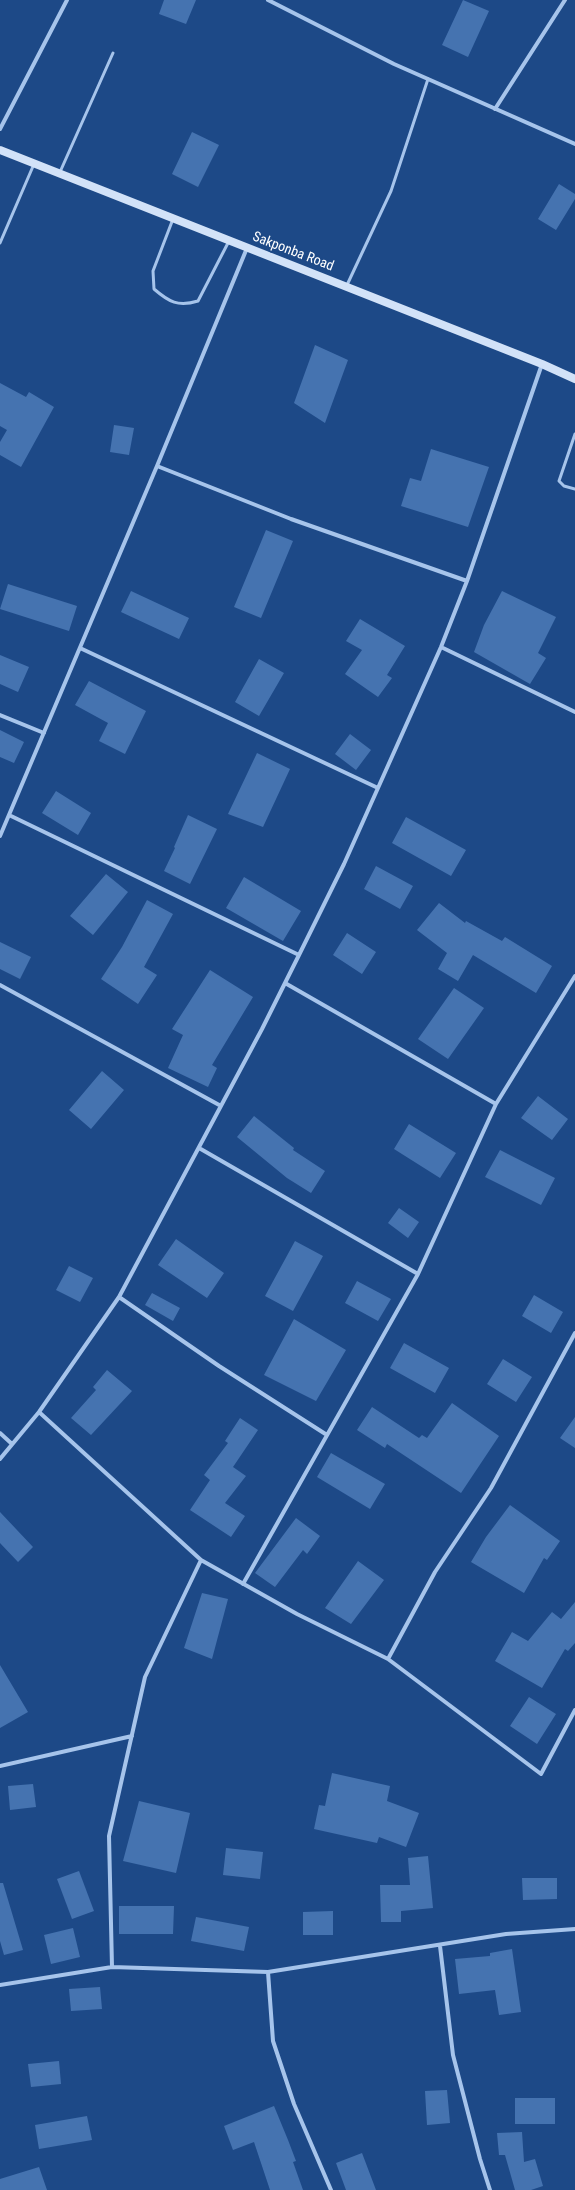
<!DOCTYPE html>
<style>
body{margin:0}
canvas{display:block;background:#1d4987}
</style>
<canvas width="575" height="2190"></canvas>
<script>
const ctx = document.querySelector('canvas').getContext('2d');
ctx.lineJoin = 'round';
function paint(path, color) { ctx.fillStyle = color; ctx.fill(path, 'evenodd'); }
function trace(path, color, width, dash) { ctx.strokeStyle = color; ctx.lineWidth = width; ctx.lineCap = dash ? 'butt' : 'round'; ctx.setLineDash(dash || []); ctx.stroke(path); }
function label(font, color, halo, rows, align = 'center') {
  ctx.font = font + ' "Roboto Condensed",sans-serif'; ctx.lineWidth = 4; ctx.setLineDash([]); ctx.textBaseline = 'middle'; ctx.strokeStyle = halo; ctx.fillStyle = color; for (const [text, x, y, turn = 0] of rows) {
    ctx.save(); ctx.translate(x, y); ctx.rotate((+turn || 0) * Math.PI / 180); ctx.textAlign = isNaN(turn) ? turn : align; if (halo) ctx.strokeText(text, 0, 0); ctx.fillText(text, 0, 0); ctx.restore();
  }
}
const building = new Path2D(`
 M164,0H196L186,24L159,14Z
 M463,0L489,11L468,57L442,45Z
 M192,132L219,145L198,187L172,174Z
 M559,184L575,194V199L556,230L538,219Z
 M315,345L348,360L325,423L294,403Z
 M0,383L26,397L29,392L54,407L21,467L0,455V442L7,430L0,426Z
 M114,425L134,428L129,455L110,452Z
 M431,449L489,467L468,527L401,506L410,478L421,481Z
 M266,530L293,541L261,618L234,607Z
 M8,584L77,606L69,631L0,609Z
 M131,591L189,618L179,639L121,612Z
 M502,591L556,617L538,653L546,658L530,684L474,652L484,625Z
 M360,619L405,646L387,675L392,678L378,697L345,674L362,650L346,641Z
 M0,655L29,667L18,692L0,684Z
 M259,659L284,673L259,716L235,702Z
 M89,681L146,711L125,754L99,741L108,723L75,705Z
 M0,730L24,742L14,763L0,757Z
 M350,734L371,750L356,770L335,754Z
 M257,753L290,769L263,827L228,814Z
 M56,791L91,813L78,835L42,813Z
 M188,815L217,829L190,884L164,871L175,848L174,847Z
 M406,817L466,850L451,876L392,843Z
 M376,866L413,886L400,909L364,889Z
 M106,874L128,892L93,935L70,916Z
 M244,877L301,911L283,941L226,908Z
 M147,900L173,914L144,967L157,975L138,1004L101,979L122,947Z
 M439,903L465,923L466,921L502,941L505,937L552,966L536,993L473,955L458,981L438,969L447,953L417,930Z
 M347,933L376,952L362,974L333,955Z
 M0,942L31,957L20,979L0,969Z
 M210,970L253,997L212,1065L217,1068L208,1087L168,1068L183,1035L172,1029Z
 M454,988L484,1008L448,1059L418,1039Z
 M102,1071L124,1090L91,1129L69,1110Z
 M538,1096L568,1119L552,1140L521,1118Z
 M254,1116L294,1148L293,1150L325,1171L311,1193L287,1178L237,1137Z
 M409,1124L456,1153L440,1178L394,1149Z
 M500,1150L555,1178L541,1205L485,1177Z
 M399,1208L419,1222L408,1238L388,1223Z
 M176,1239L224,1273L207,1298L158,1265Z
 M295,1241L323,1256L293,1311L265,1296Z
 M69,1266L93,1278L80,1302L56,1290Z
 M357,1281L391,1299L378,1321L345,1303Z
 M152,1293L180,1308L173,1321L145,1305Z
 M534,1295L563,1312L551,1333L522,1316Z
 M294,1319L346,1350L316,1401L264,1375Z
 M404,1343L449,1368L435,1393L390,1368Z
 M503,1359L532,1377L516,1402L487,1384Z
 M107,1370L132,1391L91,1435L71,1418L96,1390L93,1387Z
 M452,1403L499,1436L461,1493L387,1444L385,1448L357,1430L372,1407L419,1438L422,1435L427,1438Z
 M575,1417V1448L560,1438Z
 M240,1418L258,1430L233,1467L246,1476L225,1503L245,1516L231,1537L190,1510L210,1480L204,1475L228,1443L225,1441Z
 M331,1453L385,1484L370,1509L317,1477Z
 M510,1505L560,1541L547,1560L544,1558L524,1593L471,1562L486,1537Z
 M0,1512L33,1547L18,1562L0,1543Z
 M296,1518L320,1536L307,1554L303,1550L275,1587L255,1573Z
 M358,1561L384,1580L351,1624L325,1608Z
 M202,1593L228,1599L212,1659L184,1648Z
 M575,1602V1643L568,1651L565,1649L542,1688L495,1661L512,1632L528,1641L552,1612L561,1619Z
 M0,1665L28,1712L0,1728Z
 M529,1697L556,1714L537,1744L510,1726Z
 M332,1773L390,1786L387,1801L419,1813L406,1847L379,1837L377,1843L314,1829L319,1805L325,1806Z
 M33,1784L36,1807L10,1810L8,1786Z
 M139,1801L190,1813L176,1873L123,1861Z
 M226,1848L263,1852L260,1879L223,1875Z
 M428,1856L433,1908L401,1911V1922H381L380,1885H410L408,1858Z
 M79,1871L94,1911L72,1919L57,1879Z
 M522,1878H557V1899L523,1900Z
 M0,1883H3L23,1950L4,1955L0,1941Z
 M119,1906H174L173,1934H119Z
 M333,1911V1935H303V1912Z
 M196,1917L249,1927L244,1951L191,1941Z
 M73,1928L80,1957L51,1964L44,1935Z
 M512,1949L521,2012L499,2015L495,1990L459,1994L455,1959L490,1956V1953Z
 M100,1987L102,2009L71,2011L69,1989Z
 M59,2061L61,2084L31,2087L28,2064Z
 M447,2090L450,2123L427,2125L425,2091Z
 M515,2098H555V2124H515Z
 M274,2106L288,2140L296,2161L293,2162L303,2190H270L254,2142L233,2150L224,2126Z
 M87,2116L92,2140L39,2149L35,2125Z
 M522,2132L524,2162L535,2159L543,2186L531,2190H515L505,2155H499L497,2133Z
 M362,2153L376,2190H346L336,2163Z
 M39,2167L47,2190H0V2179Z`);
const lane = new Path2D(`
 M60,172L113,53
 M173,219L153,271L154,289C169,302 178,307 198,301L229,241
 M0,243L34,164
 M347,285L391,191L428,79
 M575,434L559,481L564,486L575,489`);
const street = new Path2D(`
 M268,0L394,64L575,144
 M495,109L565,0
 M0,129L67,0
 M157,466L291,519L467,581
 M441,647L575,712
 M80,648L378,788
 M0,715L44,733
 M9,815L299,955
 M0,836L157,466L247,248
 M285,983L496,1104
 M0,985L221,1106
 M199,1148L418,1274
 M119,1297L219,1366L327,1435
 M39,1412L201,1560L297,1614L388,1659L541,1774L575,1710
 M0,1433L12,1444
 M0,1459L39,1412L119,1297L262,1029L299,955L344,864L441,647L467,581L542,364
 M243,1584L418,1274L496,1104L575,976
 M388,1659L435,1572L491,1488L575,1333
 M0,1766L132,1736
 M440,1946L453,2055L480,2159L490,2190
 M112,1967L109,1836L145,1677L201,1560
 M268,1972L273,2041L294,2104L331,2190
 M0,1985L112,1967L268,1972L506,1934L575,1929`);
const secondary = new Path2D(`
 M0,150L542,364L575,379`);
const streetNames = [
 ["Sakponba Road",293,252,21]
];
paint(building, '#4573b0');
trace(lane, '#a6c4eb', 3);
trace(street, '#a6c4eb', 4);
trace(secondary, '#d2e2f8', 8);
label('14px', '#fff', '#1d4987', streetNames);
</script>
